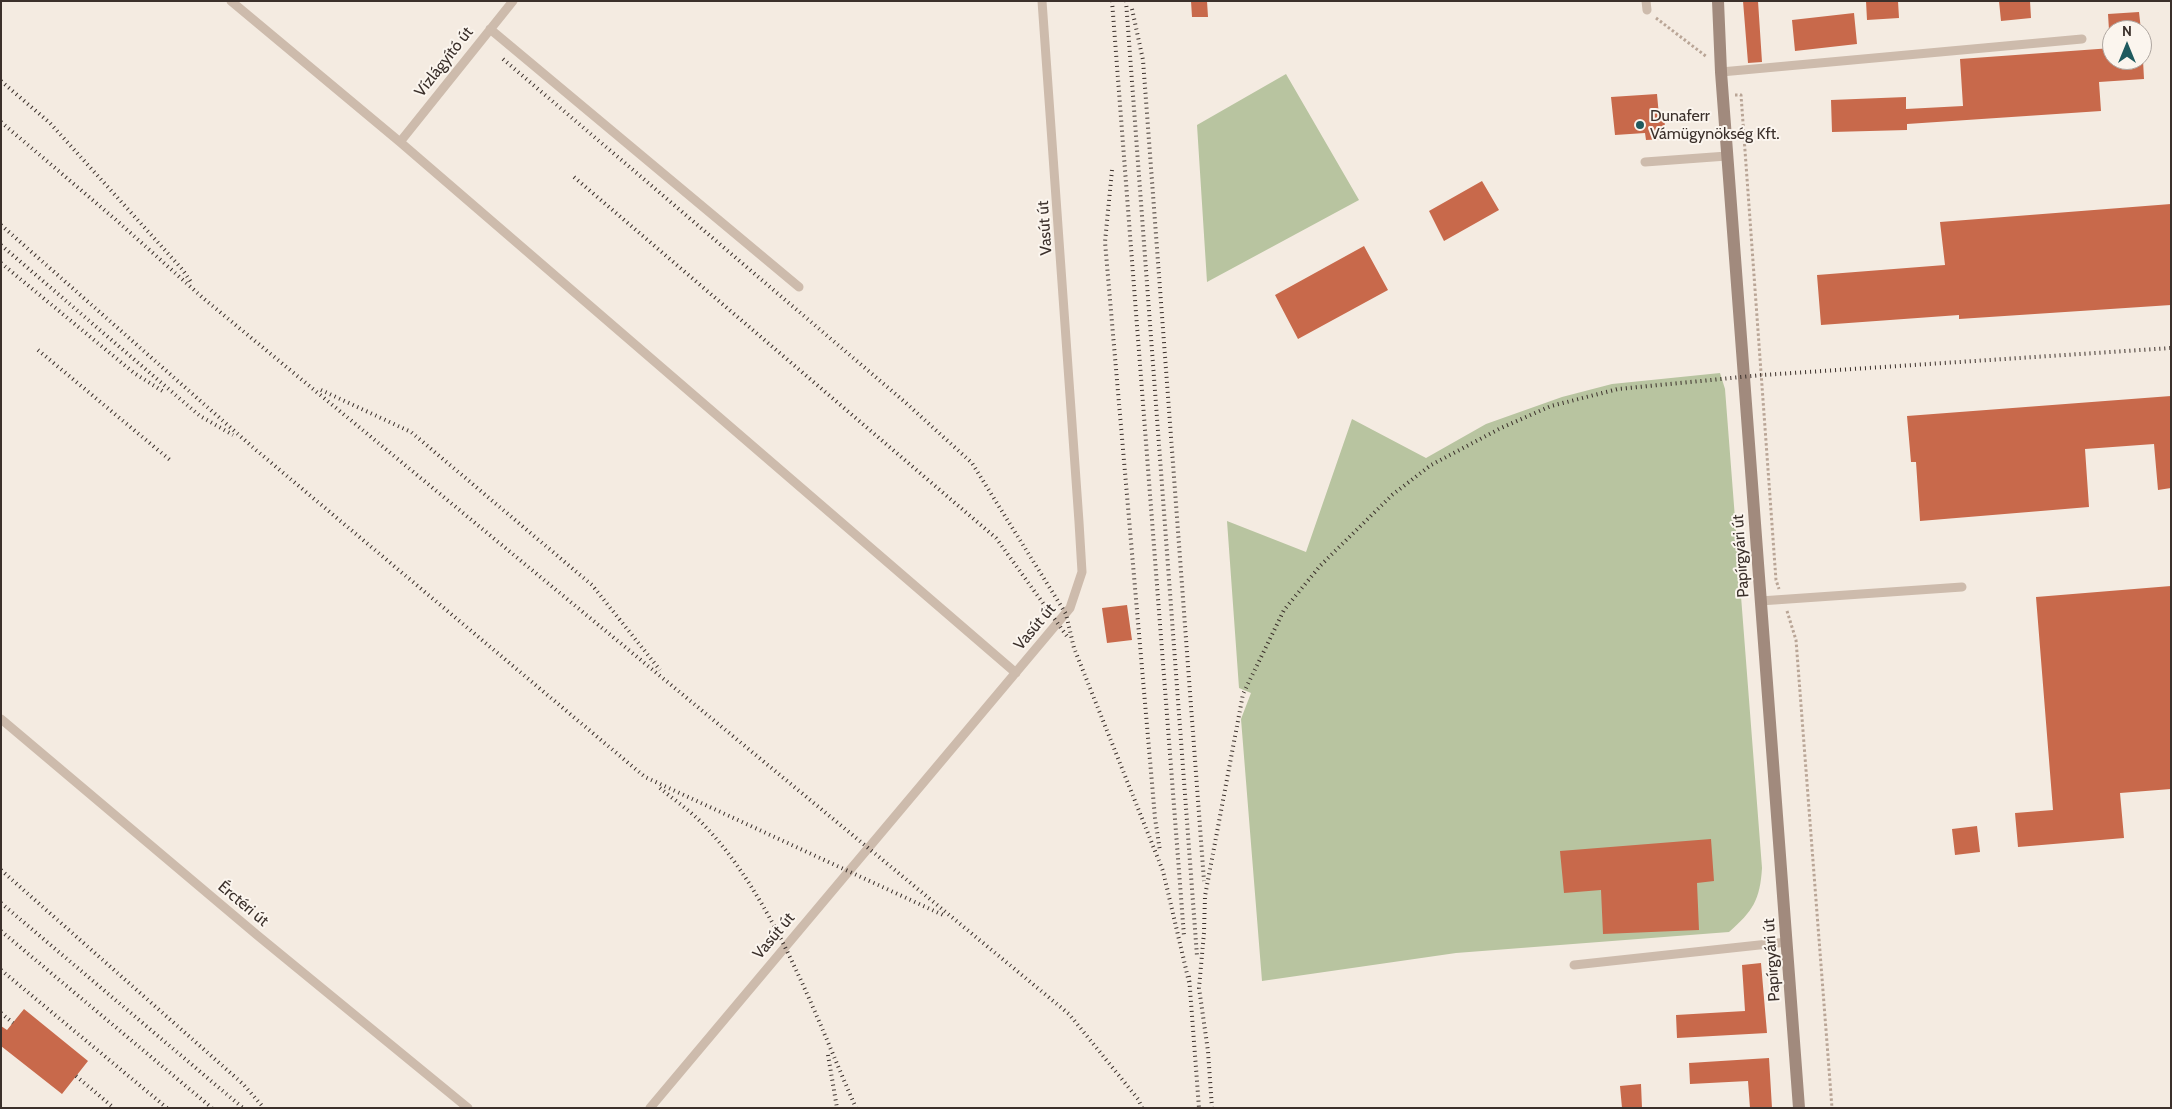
<!DOCTYPE html>
<meta charset="utf-8">
<style>
body{margin:0}
#map{position:relative;width:2172px;height:1109px;overflow:hidden;background:#f4ebe1;font-family:Cabin,sans-serif}
canvas{display:block}
.frame{position:absolute;inset:0;border:2px solid #3b302b;pointer-events:none}
.north{position:absolute;left:2102px;top:20px;width:50px;height:50px;box-sizing:border-box;background:#fbf5ee;border:1px solid #aea6a0;border-radius:50%;rotate:0deg;font-size:14px;font-weight:700;line-height:20px;text-align:center;color:#3b302b}
.north::after{content:'';display:block;margin:auto;width:18px;height:22px;background:#1f5a5e;clip-path:polygon(50% 0,100% 100%,50% 72%,0 100%)}
</style>
<div id="map">
<canvas width="2172" height="1109"></canvas>
<div class="frame"></div>
<div class="north">N</div>
</div>
<script>
const ctx = document.querySelector('canvas').getContext('2d');
ctx.lineJoin = 'round';
function paint(path, color) { ctx.fillStyle = color; ctx.fill(path, 'evenodd'); }
function trace(path, color, width, dash) { ctx.strokeStyle = color; ctx.lineWidth = width; ctx.lineCap = dash ? 'butt' : 'round'; ctx.setLineDash(dash || []); ctx.stroke(path); }
function label(font, color, halo, rows, align = 'center') {
  ctx.font = font + ' Cabin,sans-serif'; ctx.lineWidth = 4; ctx.setLineDash([]); ctx.textBaseline = 'middle'; ctx.strokeStyle = halo; ctx.fillStyle = color; for (const [text, x, y, turn = 0] of rows) {
    ctx.save(); ctx.translate(x, y); ctx.rotate((+turn || 0) * Math.PI / 180); ctx.textAlign = isNaN(turn) ? turn : align; if (halo) ctx.strokeText(text, 0, 0); ctx.fillText(text, 0, 0); ctx.restore();
  }
}
const green = new Path2D(`
 M1286,74L1359,200L1207,282L1197,125Z
 M1720,373L1725,389L1762,868C1760,900 1753,911 1729,932L1456,953L1262,981L1241,719L1251,693L1239,688L1227,521L1306,552L1352,419L1426,458L1486,424L1562,397L1612,384Z`);
const building = new Path2D(`
 M1191,1H1207L1208,17H1192Z
 M1743,1H1758L1762,62L1748,63Z
 M1866,1H1898L1899,18L1867,20Z
 M1999,1H2030L2031,18L2001,21Z
 M2139,12L2141,30H2109L2108,14Z
 M1854,13L1857,44L1795,51L1792,20Z
 M2112,48V60H2143L2144,79L2099,82L2101,111L1907,124V130L1832,132L1831,100L1906,97V109L1963,106L1960,59Z
 M1657,94L1659,116H1664L1666,139L1646,140L1645,133L1615,135L1611,97Z
 M1482,181L1499,210L1444,241L1429,211Z
 M2171,204V305L1959,319V315L1821,325L1817,275L1945,265L1940,222Z
 M1364,246L1388,290L1298,339L1275,295Z
 M2171,396V488L2158,490L2154,444L2085,449L2089,507L1920,521L1916,462H1911L1907,416Z
 M2171,586V789L2120,793L2124,838L2018,847L2015,813L2053,810L2036,597Z
 M1127,605L1132,640L1107,643L1102,608Z
 M1977,826L1980,852L1955,855L1952,829Z
 M1711,839L1714,881L1697,883L1699,930L1603,934L1601,890L1564,893L1560,851Z
 M1761,963L1767,1033L1677,1038L1676,1015L1745,1011L1742,965Z
 M24,1009L88,1061L62,1094L1,1046V1026L7,1030Z
 M1769,1058L1772,1108H1750L1748,1081L1690,1084L1689,1063Z
 M1641,1084L1642,1108H1622L1620,1086Z`);
const path = new Path2D(`
 M1656,18L1707,57
 M1735,95H1741L1776,580L1779,589
 M1787,611L1796,640L1832,1108`);
const lane = new Path2D(`
 M231,1L400,142L1016,673
 M1646,1L1647,10
 M490,29L799,287
 M1721,72L2082,39
 M400,142L513,1
 M1645,162L1727,156
 M1760,601L1962,587
 M1,719L257,935L468,1108
 M1574,965L1787,942
 M650,1108L1070,608L1082,572L1079,522L1042,1`);
const secondary = new Path2D(`
 M1718,1L1721,72L1799,1108`);
const rail = new Path2D(`
 M1112,1L1184,936
 M1126,1L1197,956
 M1132,9L1143,60L1204,881
 M503,59L906,403L972,463L1066,614L1074,648L1163,871L1189,982
 M1,81L50,123L182,269L191,282
 M1,122L115,219L203,298L1069,1014L1138,1099L1142,1108
 M1112,170L1105,242L1155,818L1160,851
 M574,177L996,538L1069,639
 M1,225L256,450L645,777L943,915
 M1,245L200,416L233,435
 M1,263L134,373L164,392
 M38,350L170,460
 M321,390L411,432L592,585L660,670
 M660,788C673,799 689,810 701,822C773,895 815,1015 856,1108
 M1,870L243,1084L264,1108
 M1,903L243,1108
 M1,931L212,1108
 M1,970L167,1108
 M1189,976L1199,1108
 M1,1013L13,1023
 M828,1055L837,1108
 M76,1076L114,1108
 M1212,1108L1208,1051L1199,988L1204,933L1205,896L1243,694L1284,610L1320,566L1392,495L1431,465L1501,428L1551,406L1618,389L1762,375L2171,348`);
const markers = [
 [1640,125,5,"#1f5a5e"]
];
const streetNames = [
 ["Vízlágyító út",444,62,-52],
 ["Vasút út",1045,228,-94],
 ["Papírgyári út",1741,556,-94],
 ["Vasút út",1035,627,-50],
 ["Érctéri út",243,904,40],
 ["Vasút út",774,936,-50],
 ["Papírgyári út",1772,960,-94]
];
const poiNames = [
 ["Dunaferr",1650,116],
 ["Vámügynökség Kft.",1650,134]
];
paint(green, '#b8c4a0');
paint(building, '#c8694b');
trace(path, '#b9a596', 3, [2.5, 2.5]);
trace(lane, '#cdbbac', 9);
trace(secondary, '#a18a7d', 12);
trace(rail, '#3b302b', 4, [1, 4]);
for (const [x, y, r, color] of markers) { const dot = new Path2D(); dot.arc(x, y, r, 0, 2 * Math.PI); ctx.fillStyle = color; ctx.fill(dot); trace(dot, '#fbf5ee', 2); }
label('16px', '#3b302b', '#fbf5ee', streetNames);
label('16px', '#3b302b', '#fbf5ee', poiNames, 'left');
</script>
